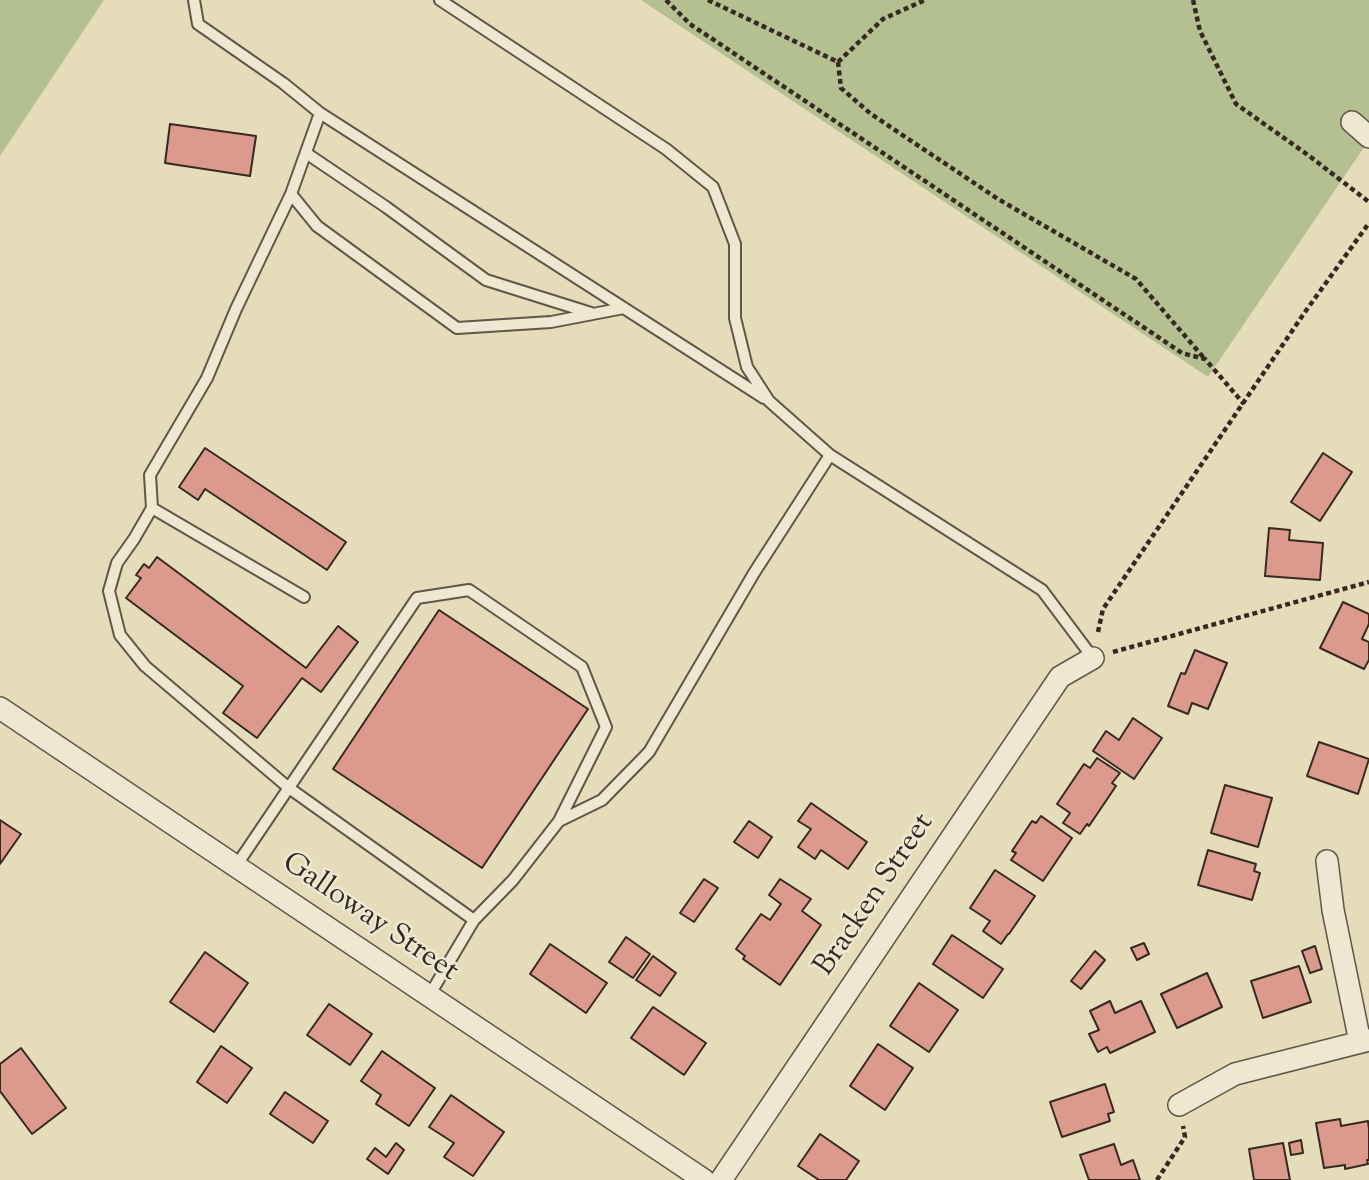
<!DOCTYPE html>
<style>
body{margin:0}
canvas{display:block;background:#e5dcba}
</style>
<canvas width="1369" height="1180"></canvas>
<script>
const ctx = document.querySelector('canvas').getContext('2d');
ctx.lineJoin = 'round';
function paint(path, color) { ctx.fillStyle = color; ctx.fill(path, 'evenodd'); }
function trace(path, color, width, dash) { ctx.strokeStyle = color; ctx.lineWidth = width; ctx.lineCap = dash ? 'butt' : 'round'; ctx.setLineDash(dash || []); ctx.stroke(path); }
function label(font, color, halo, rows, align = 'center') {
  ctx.font = font + ' "Sorts Mill Goudy",serif'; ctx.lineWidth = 5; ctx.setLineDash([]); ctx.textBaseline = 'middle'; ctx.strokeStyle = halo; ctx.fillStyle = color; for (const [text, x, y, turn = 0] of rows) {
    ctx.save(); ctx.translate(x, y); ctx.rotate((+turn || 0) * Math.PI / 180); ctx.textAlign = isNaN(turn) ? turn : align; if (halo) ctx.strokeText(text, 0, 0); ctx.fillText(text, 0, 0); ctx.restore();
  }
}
const green = new Path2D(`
 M0,0H104L0,156Z
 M641,0H1369V140L1208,377Z`);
const building = new Path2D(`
 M170,124L256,136L250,176L165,163Z
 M205,448L346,542L327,570L205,489L198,500L179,487Z
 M1323,453L1352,472L1320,521L1291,502Z
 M1269,528L1290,530L1289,540L1323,543L1320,580L1265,576Z
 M157,557L306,668L338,626L358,642L321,692L302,678L257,738L223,713L243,686L126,598L141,578L136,575L144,564L149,568Z
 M1343,602L1369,614V624L1362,639L1369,642V660L1364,669L1320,648Z
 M439,610L588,709L482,868L333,769Z
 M1195,650L1227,663L1208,709L1192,703L1188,714L1168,706L1181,673L1185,674Z
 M1133,718L1162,738L1134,779L1093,751L1106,731L1119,740Z
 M1319,742L1369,759L1358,794L1307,776Z
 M1097,758L1120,773L1112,783L1116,786L1089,826L1087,824L1080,834L1063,823L1070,813L1057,804L1084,764L1090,768Z
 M1225,785L1272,798L1258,847L1211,833Z
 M811,803L867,842L848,869L821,850L815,859L798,847L811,829L798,821Z
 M1041,816L1072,838L1043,881L1011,860L1016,853L1012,851L1032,821L1036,823Z
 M0,820L21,834L0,864Z
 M749,821L772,837L758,858L734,842Z
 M1208,850L1256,864L1254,871L1260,873L1252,900L1198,885Z
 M995,870L1035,896L1009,934H1008L1001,944L983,931L990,921L970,908Z
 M704,879L718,888L694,922L680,913Z
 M780,879L811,899L802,911L821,925L780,985L743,959L745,956L736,949L761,914L770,920L781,904L769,895Z
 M952,935L1003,969L983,998L933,964Z
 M626,937L650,954L633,978L609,962Z
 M1144,943L1149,954L1137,960L1131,948Z
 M550,944L607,983L586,1013L530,974Z
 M1315,946L1322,969L1310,973L1302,951Z
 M1095,951L1105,960L1081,989L1071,981Z
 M205,952L248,983L214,1032L170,1002Z
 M653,956L676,973L660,996L636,980Z
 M1299,966L1311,1002L1263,1018L1251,981Z
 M1207,973L1222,1007L1177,1028L1161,994Z
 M919,983L958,1010L929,1052L890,1026Z
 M1110,1001L1115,1013L1141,1001L1155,1032L1110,1053L1107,1047L1098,1052L1089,1034L1099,1030L1090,1011Z
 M329,1004L372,1034L350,1065L307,1035Z
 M653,1007L706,1043L684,1075L631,1038Z
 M878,1044L913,1068L885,1110L850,1086Z
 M221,1046L252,1068L227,1103L197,1082Z
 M21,1048L66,1108L32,1134L0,1091V1064Z
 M382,1051L435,1088L409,1126L376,1104L381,1095L361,1081Z
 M1105,1084L1114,1112L1108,1114L1110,1121L1062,1137L1050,1102Z
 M285,1092L328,1121L313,1143L270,1114Z
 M451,1095L504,1132L473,1176L444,1157L454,1143L429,1127Z
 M1340,1119L1341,1126L1368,1121L1369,1129V1160H1367L1368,1164L1345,1169V1165L1324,1168L1316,1123Z
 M820,1134L859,1161L846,1180H819L798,1166Z
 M1301,1140L1303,1153L1291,1155L1289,1143Z
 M396,1143L404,1150L388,1174L367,1159L375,1148L386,1157Z
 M1283,1143L1290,1180H1254L1249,1149Z
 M1114,1144L1121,1165L1133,1160L1140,1180H1089L1080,1155Z`);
const path = new Path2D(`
 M666,0L690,24L1182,353L1205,359L1244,404
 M708,0L838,62
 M1193,0L1200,31L1236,104L1308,155L1369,202
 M838,62L841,88L871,114L998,199L1136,279L1204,358
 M838,62L883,19L925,0
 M1098,632L1103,609L1305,312L1369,223
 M1113,652L1369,582
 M1157,1180L1185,1137L1183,1126`);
const lane = new Path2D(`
 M440,0L666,149L713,187L735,244V318L747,367L769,401L830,455L1042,590L1093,658
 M320,113L764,398
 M306,153L386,207L486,280L591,313
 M291,194L317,226L457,328L551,322L624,308
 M152,508L150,475L207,378L236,309L291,194L320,113L283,83L198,24L194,0
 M304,597L152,508L134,539L117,563L109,591L120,635L145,666L289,788L474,920
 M559,821L602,800L649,752L754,573L830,455
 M236,866L417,598L469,590L582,667L606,727L559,821L513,880L474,920L429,996`);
const street = new Path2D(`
 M1352,122L1369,137
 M0,708L704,1180
 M1327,861L1333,910L1360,1042
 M1179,1105L1235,1074L1369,1040
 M721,1180L1060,677L1093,658`);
const streetNames = [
 ["Bracken Street",876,896,-56],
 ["Galloway Street",369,919,34]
];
paint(green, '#b4c090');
paint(building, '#db9a8c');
trace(building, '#362a20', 2);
trace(lane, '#625646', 14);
trace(street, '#625646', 24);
trace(path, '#362a20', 4.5, [5, 3.5]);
trace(lane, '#eee8d2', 10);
trace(street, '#eee8d2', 21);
label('30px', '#362a20', '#eee8d2', streetNames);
</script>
